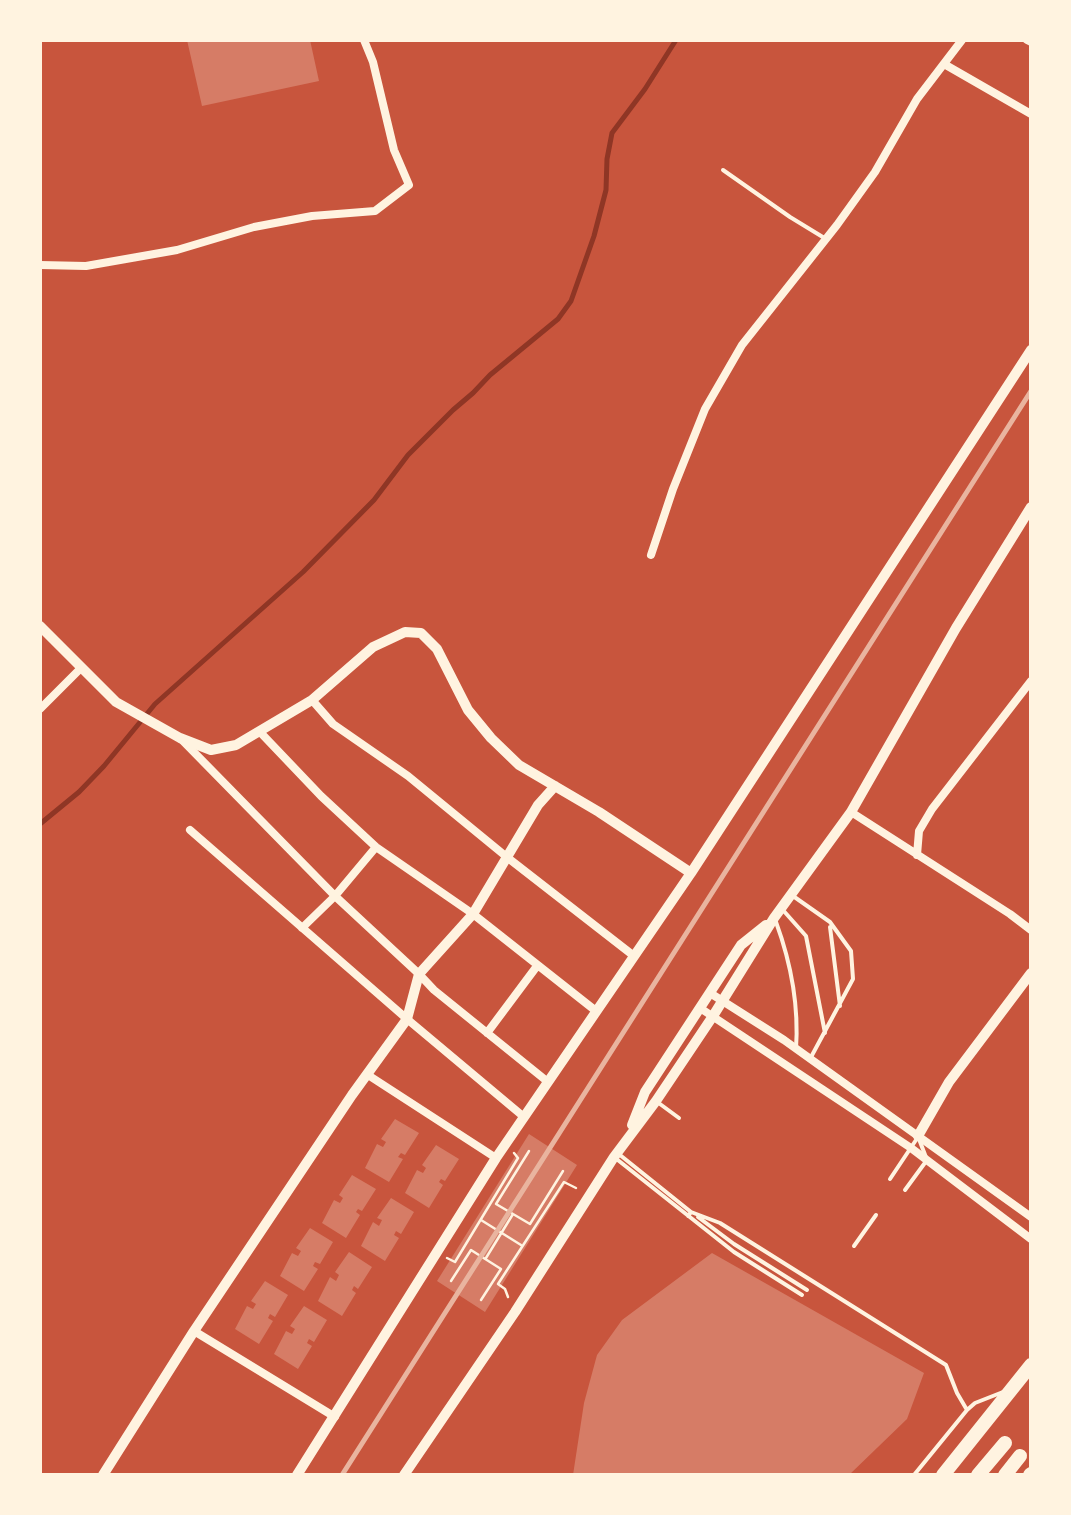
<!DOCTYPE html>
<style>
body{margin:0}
#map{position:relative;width:1071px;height:1515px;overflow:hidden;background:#c8553d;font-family:Rubik,sans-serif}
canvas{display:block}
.frame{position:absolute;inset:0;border:42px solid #fff3e0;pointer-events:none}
</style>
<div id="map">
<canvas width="1071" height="1515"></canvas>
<div class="frame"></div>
</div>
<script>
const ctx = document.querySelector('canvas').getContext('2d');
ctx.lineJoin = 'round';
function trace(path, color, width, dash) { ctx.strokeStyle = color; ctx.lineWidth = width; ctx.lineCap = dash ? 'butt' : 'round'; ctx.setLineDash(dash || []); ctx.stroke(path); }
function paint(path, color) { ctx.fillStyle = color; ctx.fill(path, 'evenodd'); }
const stream = new Path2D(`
 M40,824L79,792L104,766L155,704L303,572L374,500L408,455L453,410L473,393L490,375L558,319L571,301L594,236L606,190L607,159L612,133L645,89L676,40`);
const building = new Path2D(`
 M187,40H310L319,81L202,106Z
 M395,1119L419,1133L405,1155L401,1153L398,1157L403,1159L389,1182L365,1168L377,1144L383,1147L386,1142L381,1139Z
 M529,1134L577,1165L485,1312L437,1281Z
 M436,1145L459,1159L445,1181L441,1179L439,1182L443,1185L429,1208L405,1193L417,1170L423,1173L426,1168L422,1165Z
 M352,1175L376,1189L362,1211L358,1209L356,1212L360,1215L346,1238L322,1223L334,1200L340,1203L343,1198L339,1195Z
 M391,1198L414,1212L401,1234L396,1231L394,1235L399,1238L385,1261L361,1246L373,1222L379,1226L382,1220L377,1218Z
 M310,1228L333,1242L320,1264L315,1262L313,1266L318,1269L304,1291L280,1276L292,1253L298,1256L301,1251L296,1248Z
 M349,1252L372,1267L358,1289L354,1286L352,1290L356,1293L342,1316L318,1301L330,1277L336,1281L339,1275L335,1272Z
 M712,1253L924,1373L907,1419L849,1475H573L584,1403L597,1355L622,1320Z
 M265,1281L288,1295L275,1317L270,1314L268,1318L273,1321L259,1344L235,1329L247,1306L253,1309L256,1304L251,1301Z
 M304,1306L327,1320L314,1342L309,1339L307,1343L312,1346L298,1369L274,1354L286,1331L292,1334L295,1329L290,1326Z`);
const path = new Path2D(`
 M529,1151L496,1204L530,1224L563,1171
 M481,1220L521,1245
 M447,1258L455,1262L518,1158L514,1153
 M486,1258L513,1214
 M451,1281L471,1250L501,1269L481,1300
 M508,1297L505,1289L498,1284L564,1182L576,1188`);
const service = new Path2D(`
 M723,170L790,217L826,239
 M793,896L830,922L851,951L853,979L810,1059
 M782,909L806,936L825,1033
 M776,922C791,963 799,1006 796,1049
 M830,927L840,1006
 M660,1104L679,1118
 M620,1155L691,1212
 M614,1157L734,1252L802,1295
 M890,1179L916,1140
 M905,1190L927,1160L919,1139
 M688,1216L691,1212L720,1223L946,1365L957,1393L967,1410
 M698,1217L734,1244L807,1290
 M854,1246L876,1215
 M914,1475L967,1410L975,1403L1003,1392`);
const minor = new Path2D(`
 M1027,40L1031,42
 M944,64L1031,114
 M40,265L86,266L177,250L254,227L312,216L375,211L409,185L394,150L373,62L364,40
 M651,555L673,489L705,409L742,345L837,225L875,172L917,99L962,40
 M312,700L333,724L408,776L508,858L634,956
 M40,709L81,668
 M260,732L321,796L376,847L473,914L596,1011
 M183,741L335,896L419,974L434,990L548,1082
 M851,812L1010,914L1031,930
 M190,830L407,1019L524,1117
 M917,855L919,831L932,809L1031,681
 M302,928L335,896L376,847
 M710,993L784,1040L1031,1217
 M700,1008L911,1148L1031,1239
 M487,1033L537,966
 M368,1075L496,1158
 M194,1331L335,1417`);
const tertiary = new Path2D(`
 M40,626L116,702L180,738L211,750L236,745L312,700L373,647L405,632L421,633L437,649L468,710L491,738L519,765L599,812L691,873
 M632,1125L645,1092L741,945L766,925
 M918,1136L949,1082L1031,973
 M103,1475L194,1331L352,1095L407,1019L419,974L473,914L538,805L555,786
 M297,1475L496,1158L691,873L1031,350
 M404,1475L515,1312L614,1157L656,1101L713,1016L774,918L851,812L956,628L1031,507`);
const trunk = new Path2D(`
 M943,1475L1031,1365
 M978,1475L1005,1443
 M1005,1475L1020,1456
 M1030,1475L1031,1474`);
const rail = new Path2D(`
 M342,1475L1031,391`);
trace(stream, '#8f3625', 5);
paint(building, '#d67c66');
trace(path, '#fff3e0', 2.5);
trace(service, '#fff3e0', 4);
trace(minor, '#fff3e0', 8);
trace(tertiary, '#fff3e0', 10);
trace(trunk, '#fff3e0', 14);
trace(rail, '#e9b49f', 5);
</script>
